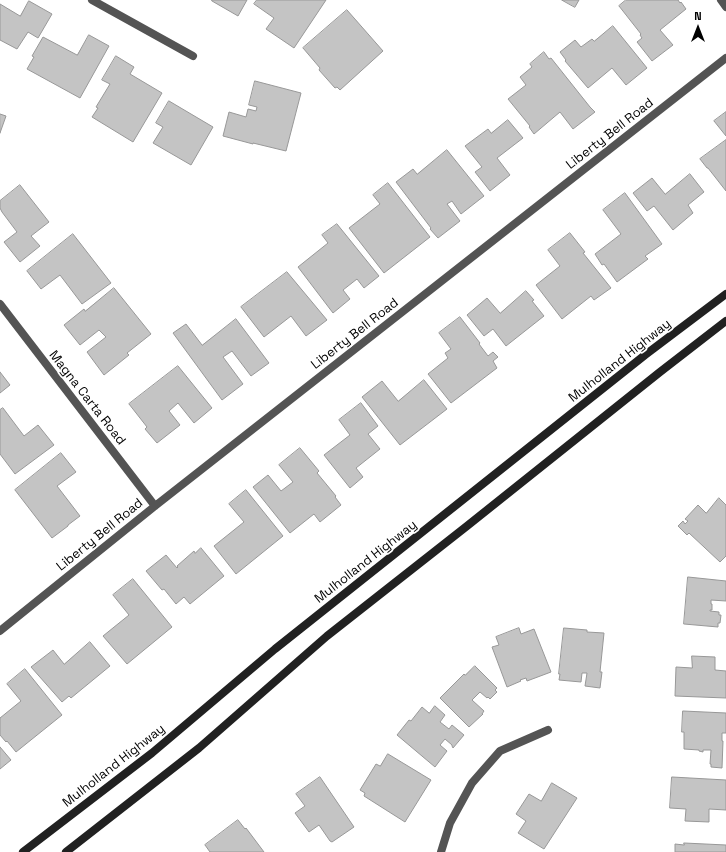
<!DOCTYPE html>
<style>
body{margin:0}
#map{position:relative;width:726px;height:852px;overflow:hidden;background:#fff;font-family:"Space Grotesk",sans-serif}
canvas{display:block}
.north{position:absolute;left:678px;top:8px;width:40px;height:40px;-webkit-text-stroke:3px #fff;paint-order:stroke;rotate:0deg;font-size:11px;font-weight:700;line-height:16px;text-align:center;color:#000}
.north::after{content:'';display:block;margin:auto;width:14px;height:18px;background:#000;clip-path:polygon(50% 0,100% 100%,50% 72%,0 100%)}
</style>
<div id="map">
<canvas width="726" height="852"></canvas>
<div class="north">N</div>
</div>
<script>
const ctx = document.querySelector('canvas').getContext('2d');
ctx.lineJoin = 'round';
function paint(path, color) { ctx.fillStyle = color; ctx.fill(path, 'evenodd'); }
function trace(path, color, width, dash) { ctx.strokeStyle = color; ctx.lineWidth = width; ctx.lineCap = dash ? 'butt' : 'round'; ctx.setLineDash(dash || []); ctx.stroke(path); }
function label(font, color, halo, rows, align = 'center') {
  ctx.font = font + ' "Space Grotesk",sans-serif'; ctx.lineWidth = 3.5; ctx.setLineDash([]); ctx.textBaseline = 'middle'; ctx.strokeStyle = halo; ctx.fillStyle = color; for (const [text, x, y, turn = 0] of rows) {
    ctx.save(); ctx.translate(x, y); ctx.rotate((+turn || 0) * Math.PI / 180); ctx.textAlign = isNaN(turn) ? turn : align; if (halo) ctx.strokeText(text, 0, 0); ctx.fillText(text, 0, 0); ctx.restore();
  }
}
const building = new Path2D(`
 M212,0H247L238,16L212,1Z
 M257,0H326L294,48L266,29L274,18L254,4Z
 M562,0H579L575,7Z
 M626,0H678L680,3L681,2L686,9L660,30L673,45L652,61L637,42L642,38L640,35L641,34L619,6Z
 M29,1L52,14L38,38L28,32L17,49L0,40V4L20,16Z
 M347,10L383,51L340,90L337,87L335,88L319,70L320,68L303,48Z
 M613,26L647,68L626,85L612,68L588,88L565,61L566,60L560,52L575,40L581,47L592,39L594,41Z
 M89,35L109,46L80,98L27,69L34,57L32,56L43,37L77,55Z
 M544,52L549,59L551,58L590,107L595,112L573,129L560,112L534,134L529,127L530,126L508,99L526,85L520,77L532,67L530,64Z
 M116,56L134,67L130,74L162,93L133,142L92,117L98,108L96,107L110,84L102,80Z
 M255,81L301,93L286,151L253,143V144L223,136L229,112L246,117L248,109L256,111L257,107L249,105Z
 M169,101L213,127L191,165L153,143L163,127L156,123Z
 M726,112V136L714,121Z
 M0,114L6,116L0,133Z
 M508,120L523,138L497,158L510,175L490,191L475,172L482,167L465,146L488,129L491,133Z
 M726,140V191L708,168H707L700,159Z
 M447,150L484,196L461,214L452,201L447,204L460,221L438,238L430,229L431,228L396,182L413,169L417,174Z
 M690,174L704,192L688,205L693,213L673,230L654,206L647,211L633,193L652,178L665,194Z
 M388,183L430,237L384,273L349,228L380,204L373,195Z
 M20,185L49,222L31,236L40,246L20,262L4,242L17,232L2,212L0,208V201Z
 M625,193L662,244L645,256L648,259L617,282L604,264L602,265L595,254L621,234L603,210Z
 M337,224L379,276L364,288L357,279L343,290L350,299L333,313L298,267L328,243L322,235Z
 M570,233L585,252L583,253L611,288L594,300L591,296L562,319L536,285L560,266L548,250Z
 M73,234L111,283L82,304L60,275L41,289L27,271Z
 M287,272L327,320L306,336L291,316L264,337L241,307Z
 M114,288L151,334L127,353L129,355L104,375L87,352L106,337L99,330L80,345L64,325L84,309L85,311Z
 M526,291L534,300L532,301L544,316L506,346L493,329L484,336L467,315L487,298L500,313Z
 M460,317L480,343L479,344L488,356L493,352L498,357L493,361L497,368L451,403L428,374L448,358L445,353L451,349L439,333Z
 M236,319L269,363L251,376L232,351L223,357L243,384L222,400L173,333L186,324L202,345Z
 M178,366L212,408L194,423L178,403L169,411L180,425L157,443L145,429L147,427L129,404Z
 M0,372L10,385L0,393Z
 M424,380L447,409L400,445L362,397L382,381L398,401Z
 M361,403L378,426L368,434L380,449L356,468L363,477L350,488L324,455L350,435L339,420Z
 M3,408L24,436L38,425L54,445L15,474L0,454V410Z
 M300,448L319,471L317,473L336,496L335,497L341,505L320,522L314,514L290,533L253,487L268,475L281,491L293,482L279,465Z
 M61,453L76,472L57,486L80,516L68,525V526L52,538L15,490Z
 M246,490L283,536L236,574L214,546L244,522L229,504Z
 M719,498L726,505V556L720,562L689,533L687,535L678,526L683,521L685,524L688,521L685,519L698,505L706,513Z
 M201,548L224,576L190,604L184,597L176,604L164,589L162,590L146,571L166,555L177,568L178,567L177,566L194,551L195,553Z
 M688,577L726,581V601L711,600V604H712V610H710V611L719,612V615H721L720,623H718V627L684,624Z
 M133,579L172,627L127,664L103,636L129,615L113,595Z
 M519,628L521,634L534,629L551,672L527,681L526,678L520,680L521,681L507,687L492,647L499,645L496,637Z
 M564,628L587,630V632L604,633L600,672H602L600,688L585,686L587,673H582L581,682L559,680L560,674H559Z
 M90,642L110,666L71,698L69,696L62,702L31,667L53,650L64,664Z
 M692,656L715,657V670L726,671V698L675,696L676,667L692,668Z
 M475,666L497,688L495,690L497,692L490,699L488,697L487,698L480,692L472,700L484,711L482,714H483L469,727L440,698L464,674L465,675Z
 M25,669L62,715L16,752L7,741L6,742L0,735V718L21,701L7,684Z
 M435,706L445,715L440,722L449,729L452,725L464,735L453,748L452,746V745L445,739L440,745L447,751L435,767L397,735L409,720L411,721L422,707L429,713Z
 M683,711L726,713V733H722V741H723L722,768L711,767V764H710L711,750H703V752L699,751V750L684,749V732H682Z
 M0,747L11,760L0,769Z
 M388,754L431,780L405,822L364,796L365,793L360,790L376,764L380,766Z
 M320,777L354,827L332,842L330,841L319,825L309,832L295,813L305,806L296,794Z
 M672,777L726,780V810L709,809V822L685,821L686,809L670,808Z
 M552,783L577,798L544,849L518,833L526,821L516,814L529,794L541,801Z
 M238,820L245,829L246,828L264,852H210L205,845Z
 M684,843L726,845V852H675V844L684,845Z`);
const street = new Path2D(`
 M92,0L193,56
 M721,0L726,7
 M0,304L155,506
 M0,631L155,506L726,58
 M441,852L450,823L472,783L500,751L548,730`);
const secondary = new Path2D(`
 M23,852L152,753L275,649L645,355L726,294
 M66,852L199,748L327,636L467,526L660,372L726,321`);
const streetNames = [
 ["Liberty Bell Road",610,134,-38],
 ["Liberty Bell Road",355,334,-38],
 ["Mulholland Highway",620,361,-38],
 ["Magna Carta Road",87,398,52],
 ["Liberty Bell Road",100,535,-39],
 ["Mulholland Highway",366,562,-38],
 ["Mulholland Highway",114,766,-38]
];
paint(building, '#c4c4c4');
trace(building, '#989898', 1);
trace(street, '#545454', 8);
trace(secondary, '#212121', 8);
label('13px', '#000', '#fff', streetNames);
</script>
